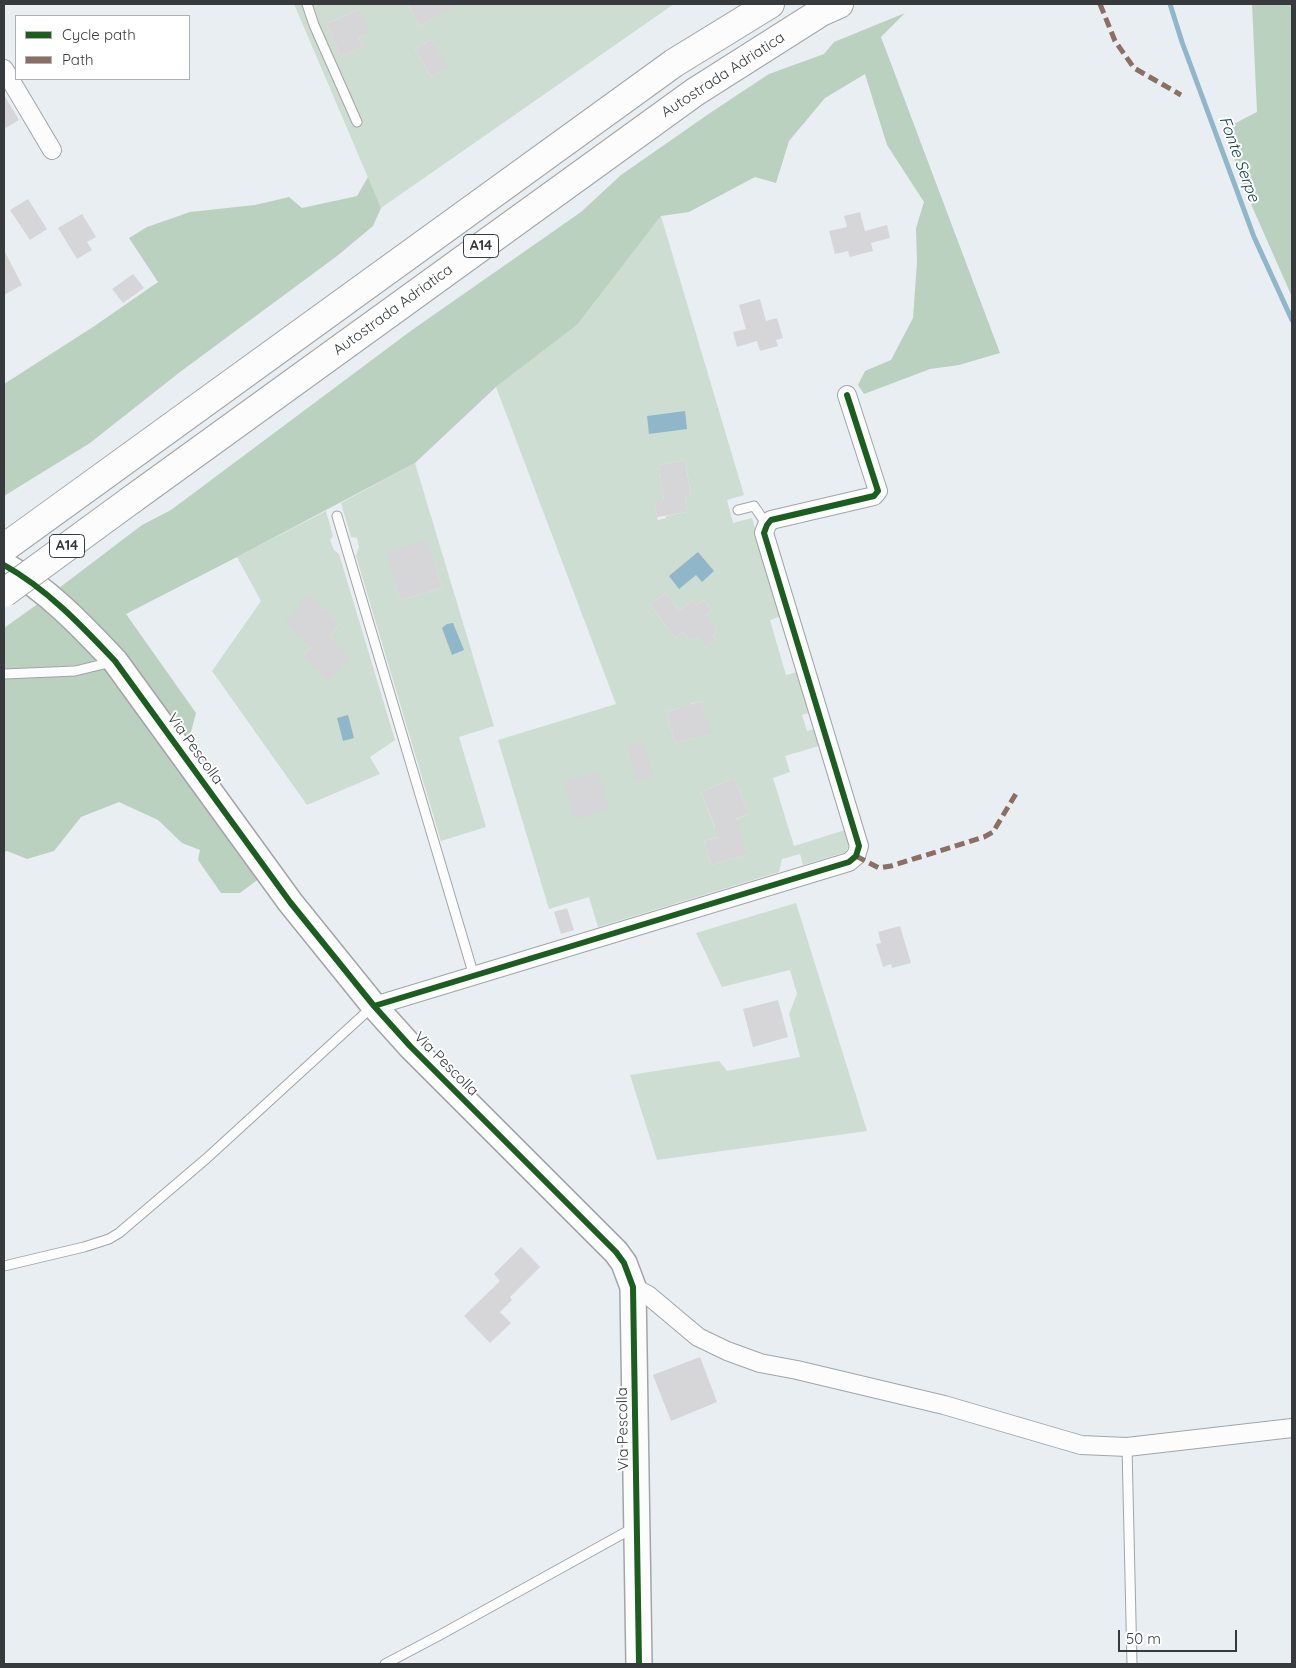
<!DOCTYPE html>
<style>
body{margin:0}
#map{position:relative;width:1296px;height:1668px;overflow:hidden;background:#e9eef2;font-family:Quicksand,sans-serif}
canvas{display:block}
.frame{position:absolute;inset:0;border:5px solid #363a3d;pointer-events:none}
.legend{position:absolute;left:15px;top:15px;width:175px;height:65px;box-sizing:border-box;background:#fff;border:1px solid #afb0b1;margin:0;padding:6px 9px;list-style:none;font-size:15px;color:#363a3d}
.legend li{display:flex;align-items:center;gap:10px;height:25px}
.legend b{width:25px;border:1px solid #afb0b1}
.scale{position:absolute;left:1118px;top:1630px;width:119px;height:22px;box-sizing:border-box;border:2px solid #363a3d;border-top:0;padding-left:6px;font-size:15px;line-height:18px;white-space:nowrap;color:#363a3d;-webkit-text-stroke:4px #fff;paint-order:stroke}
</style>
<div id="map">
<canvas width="1296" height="1668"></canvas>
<div class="frame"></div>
<ul class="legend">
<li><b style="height:6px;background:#1b5e20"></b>Cycle path</li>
<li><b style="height:6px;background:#8d6e63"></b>Path</li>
</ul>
<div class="scale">50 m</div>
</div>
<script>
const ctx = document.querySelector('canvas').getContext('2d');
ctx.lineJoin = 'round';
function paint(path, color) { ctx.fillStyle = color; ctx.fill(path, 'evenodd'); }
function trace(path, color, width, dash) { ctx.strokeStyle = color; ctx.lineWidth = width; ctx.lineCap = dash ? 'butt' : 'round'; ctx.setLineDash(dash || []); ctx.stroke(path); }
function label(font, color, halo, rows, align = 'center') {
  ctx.font = font + ' Quicksand,sans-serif'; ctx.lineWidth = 4; ctx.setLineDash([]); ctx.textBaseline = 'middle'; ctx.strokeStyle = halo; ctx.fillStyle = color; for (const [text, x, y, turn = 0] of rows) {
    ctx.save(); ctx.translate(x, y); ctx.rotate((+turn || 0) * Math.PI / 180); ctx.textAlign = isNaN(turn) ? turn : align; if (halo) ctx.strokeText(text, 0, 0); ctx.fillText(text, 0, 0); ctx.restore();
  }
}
const green = new Path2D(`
 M294,4H408L420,26L450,9L447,4H674L381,208ZM360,9L370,32L359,38L363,46L341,57L326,24ZM432,39L447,68L431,77L415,49Z
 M661,216L744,495L727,500L733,523L752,518L782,616L770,620L786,675L800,671L812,712L802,715L807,731L817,728L850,841L846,852L803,865L800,854L782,859L779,872L598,927L589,897L549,909L498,740L616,704L496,387L577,325ZM685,460L691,495L685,497L687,512L666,516V518L658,520L654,503L664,501L659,465ZM666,593L679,611L692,601L696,606L704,600L712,611L702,618L710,624L717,632L713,636L716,640L706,647L698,636L690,641L683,632L675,638L650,605ZM701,701L710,734L675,743L667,712L679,708L694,721L690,704ZM819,746L845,830L794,846L773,778L790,772L785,756ZM734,778L749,814L715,828L701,792ZM718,837H719L746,855L711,865L704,841Z
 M415,463L494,726L459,737L486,827L441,841L356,556L359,547L357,538L351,537L341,503ZM428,541L442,588L400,600L387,553Z
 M326,511L333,536L330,540L334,550L339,554L395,740L370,757L380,774L307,805L212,671L261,601L237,557ZM309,596L340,624L329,637L303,656L312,647Z
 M796,903L867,1131L657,1160L630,1075L719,1061L727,1071L800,1057L789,1014L797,994L790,970L722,987L696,933Z`);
const forest = new Path2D(`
 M1252,4H1292V297L1247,195L1224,129L1257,112Z
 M905,13L881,37L1000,353L959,365L930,369L864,394L858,385L865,371L891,360L913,318L917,262L916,228L924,202L887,145L865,74L825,98L789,141L776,183L755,177L689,212L661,216L577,325L496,387L415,463L237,557L126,614L196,713L188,743L122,656L59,588L142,525L171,510L412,330L581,212L621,175L710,113L769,74L824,54L834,42Z
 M368,177L381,208L373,226L337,256L180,372L90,443L4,496V384L93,327L158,282L129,238L147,227L190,212L255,205L289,197L302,208L357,196Z
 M39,603L90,647L260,878L240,893H221L198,860L200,850L182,843L158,820L119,802L81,817L54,851L27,859L7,851L4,852V628Z`);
const water = new Path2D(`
 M685,411L687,429L649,434L647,416Z
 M698,552L714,571L702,582L696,575L679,589L669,576Z
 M453,623L464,650L452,655L442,628L447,624Z
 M348,715L354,738L343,741L337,718Z`);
const stream = new Path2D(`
 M1170,4L1182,42L1254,237L1292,320`);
const building = new Path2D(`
 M408,4H460L420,26Z
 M360,9L371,32L359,38L363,46L341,57L326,24Z
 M432,39L448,68L431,77L415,49Z
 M4,95L19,120L4,129Z
 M28,199L47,229L30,240L10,210Z
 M860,212L865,231L887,225L890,238L871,243L873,251L850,257L848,251L835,254L829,231L847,227L844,216Z
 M82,214L96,237L87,242L92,250L77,259L58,228Z
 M4,250L22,285L4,295Z
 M133,274L144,288L123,303L112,289Z
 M760,299L766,321L777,318L783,338L776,340L778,346L760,351L757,341L737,347L733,332L746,329L739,305Z
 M685,460L691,496L685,497L687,512L657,517L654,502L664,501L659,465Z
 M428,540L442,588L400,600L386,553Z
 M666,593L679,611L692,601L696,606L704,600L712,611L705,616L717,632L713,636L716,640L706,647L698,636L690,641L683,632L675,638L650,605Z
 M309,595L340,624L329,637L350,657L329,680L303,656L312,647L285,622Z
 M701,701L711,734L675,743L667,712Z
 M644,741L653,777L636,780L628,745Z
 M599,772L609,809L574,819L564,781Z
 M734,778L749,814L736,819L746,855L711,865L704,841L719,837L701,792Z
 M567,908L574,930L561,934L554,912Z
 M900,926L911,963L892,968L891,964L883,967L876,944L881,943L878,932Z
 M778,1000L788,1037L753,1047L743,1009Z
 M521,1247L540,1267L510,1297L512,1300L500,1312L511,1323L490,1343L464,1316L500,1281L494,1274Z
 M700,1357L717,1402L671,1421L653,1375Z`);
const lane = new Path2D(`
 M307,4L314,25L357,122
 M738,510L754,506L767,525
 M337,516L474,976
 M4,674L75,671L112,662
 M4,1266L84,1247L109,1239L119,1233L207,1158L372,1007
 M1127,1447L1132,1664
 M385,1664L440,1635L635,1527`);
const street = new Path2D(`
 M4,69L52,150
 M374,1006L849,862L856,856L859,846L764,533L767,525L771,520L874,496L878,491L847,395
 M633,1287L648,1295L698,1337L727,1351L760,1363L797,1370L944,1405L1081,1445L1127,1447L1292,1428`);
const secondary = new Path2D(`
 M4,565C47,589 81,625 115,661L290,902L374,1006L410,1046L616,1252L624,1263L633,1287L639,1664`);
const highway = new Path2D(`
 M131,500L695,92L821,12L839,4
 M4,548L674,63L770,4`);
const highwayBridge = new Path2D(`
 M4,593L131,500`);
const quiet = new Path2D(`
 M1100,4L1115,41L1134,68L1181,95
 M856,856L879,868L891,866L984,837L993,832L1017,792`);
const cycleway = new Path2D(`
 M4,565C47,589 81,625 115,661L290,902L374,1006L410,1046L616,1252L624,1263L633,1287L639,1664
 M374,1006L849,862L856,856L859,846L764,533L767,525L771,520L874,496L878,491L847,395`);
const shields = [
 [481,246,35],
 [67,546,35]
];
const shieldNames = [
 ["A14",481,246],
 ["A14",67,546]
];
const streetNames = [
 ["Autostrada Adriatica",723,75,-33],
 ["Autostrada Adriatica",393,310,-36],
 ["Via Pescolla",195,749,54],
 ["Via Pescolla",446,1064,45],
 ["Via Pescolla",623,1429,-91]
];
const waterNames = [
 ["Fonte Serpe",1239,159,70]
];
paint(green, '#cdddd2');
paint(forest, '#b9d1be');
paint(water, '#8fb7c9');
trace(stream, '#8fb7c9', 5);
paint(building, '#d6d6d8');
trace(lane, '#a1a5a8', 11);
trace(street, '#a1a5a8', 20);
trace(secondary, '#a1a5a8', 28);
trace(highway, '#a1a5a8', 30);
trace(lane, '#fcfcfd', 9);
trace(street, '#fcfcfd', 18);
trace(secondary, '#fcfcfd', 25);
trace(highway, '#fcfcfd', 28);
trace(highwayBridge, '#a1a5a8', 30, []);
trace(highwayBridge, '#fcfcfd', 28);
trace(quiet, '#8d6e63', 5, [10, 5]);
trace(cycleway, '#1b5e20', 6);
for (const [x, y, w] of shields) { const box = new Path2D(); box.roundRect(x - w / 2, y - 11.5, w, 23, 4); ctx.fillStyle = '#fff'; ctx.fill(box); trace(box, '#363a3d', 1); }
label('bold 14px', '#363a3d', null, shieldNames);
label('15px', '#363a3d', '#fff', streetNames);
label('italic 16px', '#164557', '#fff', waterNames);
</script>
